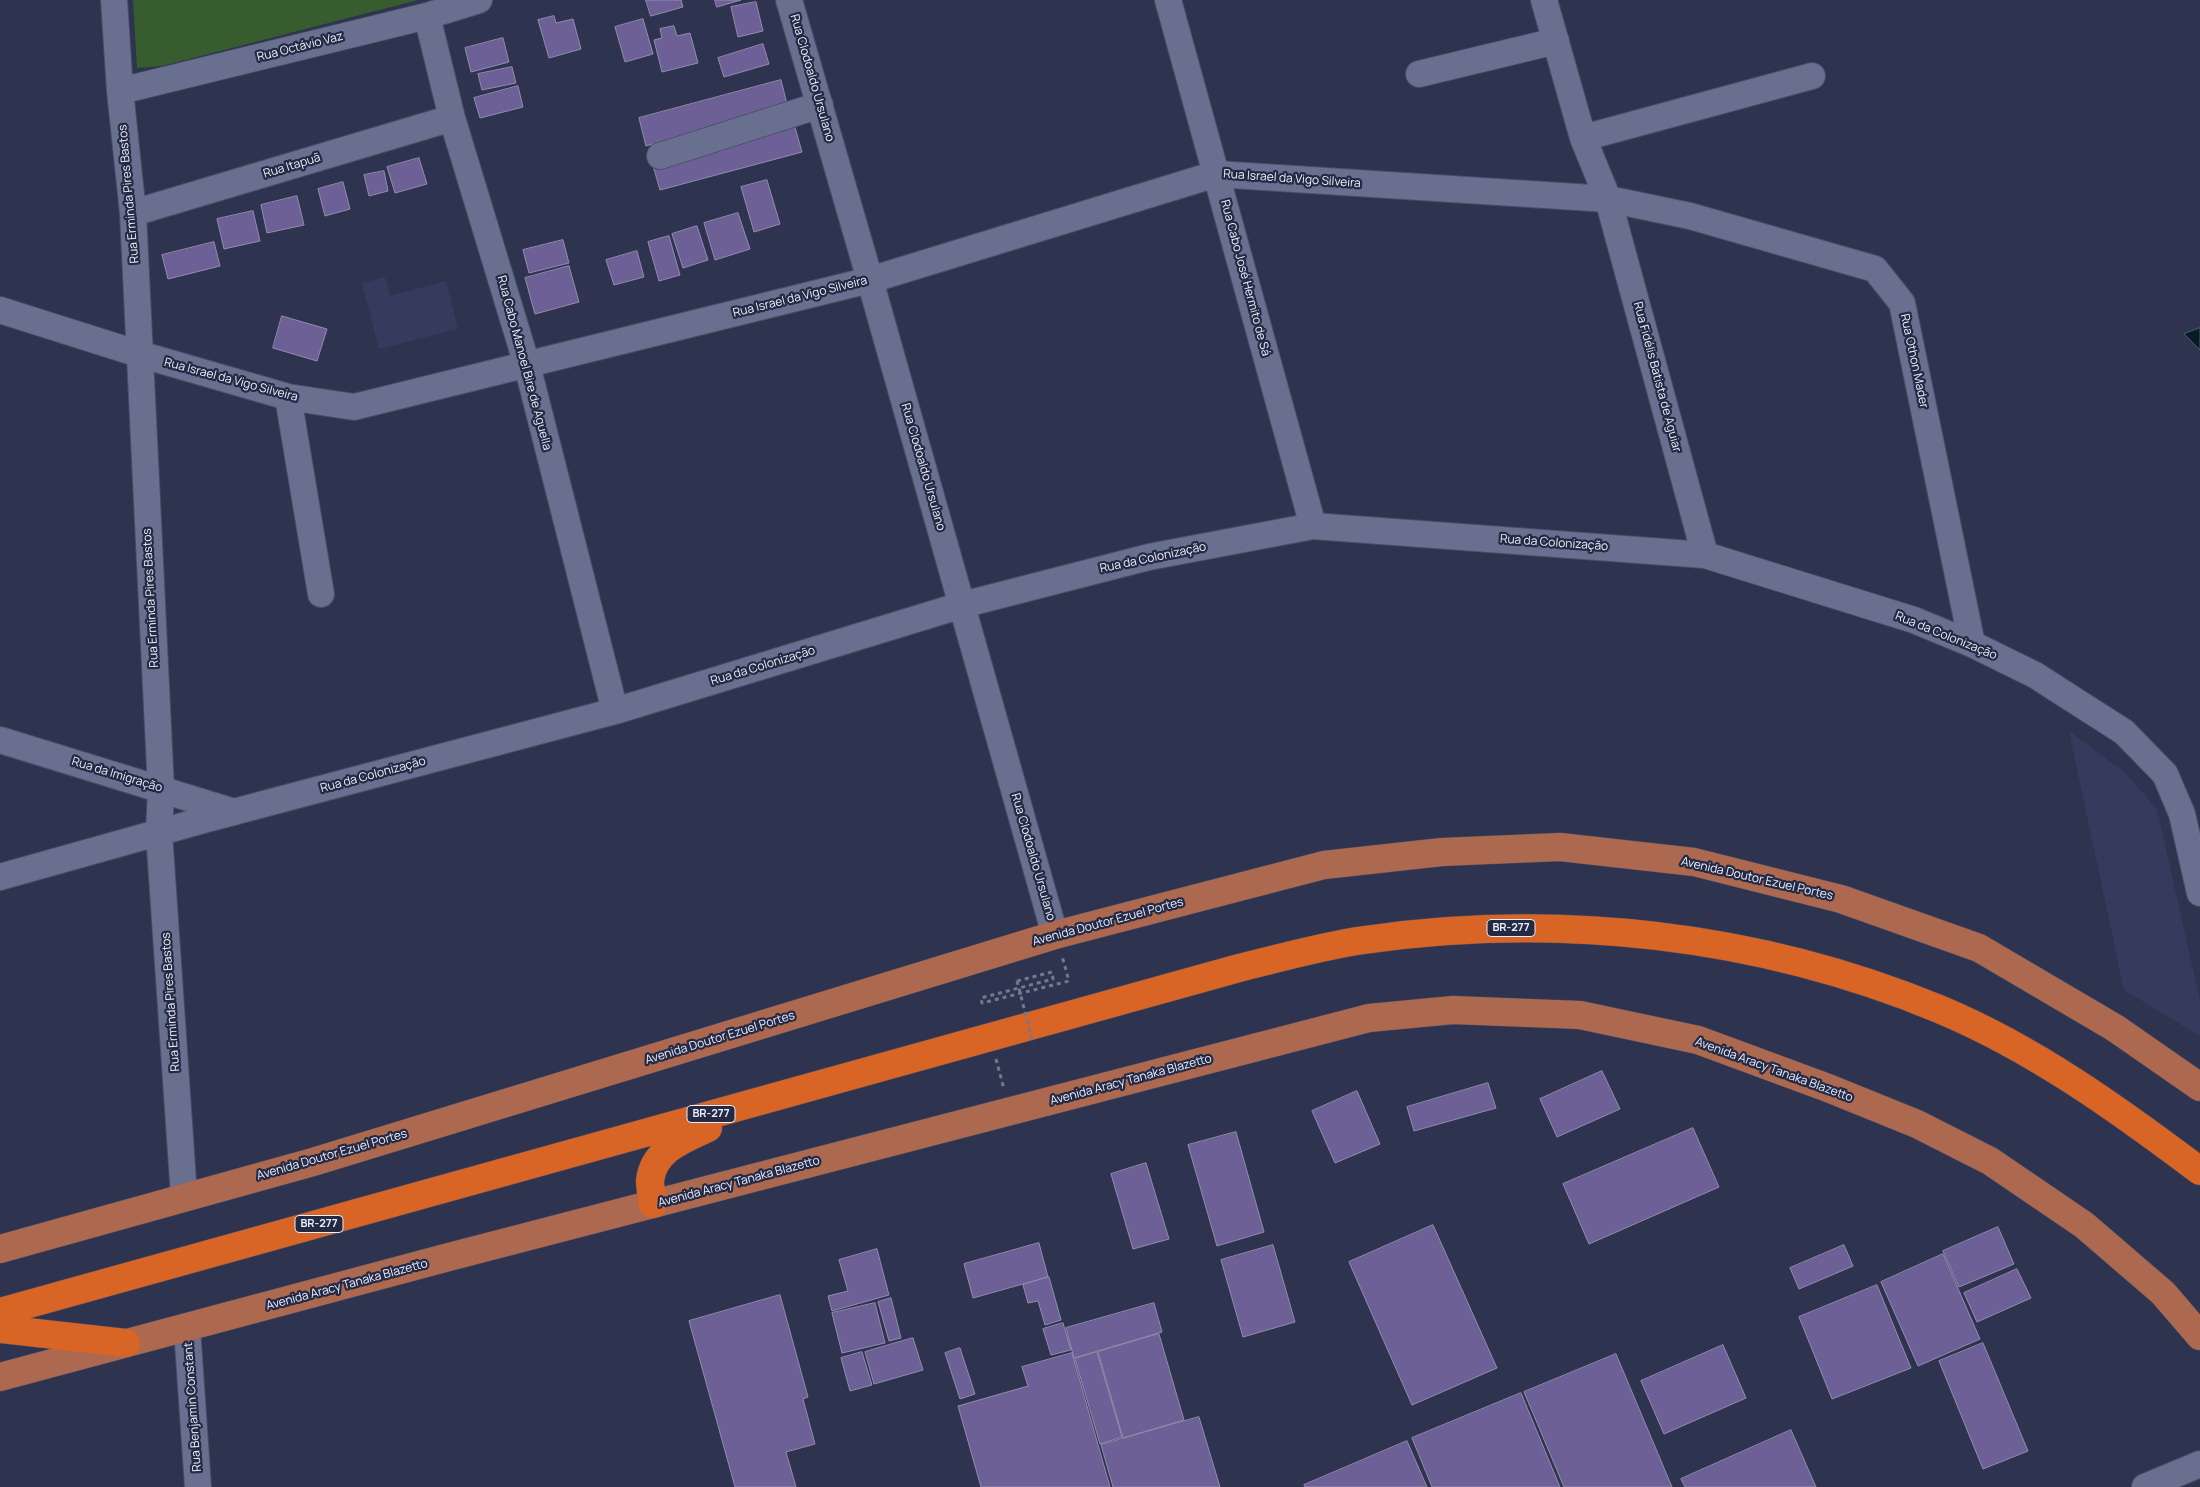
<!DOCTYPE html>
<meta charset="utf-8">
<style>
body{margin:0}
canvas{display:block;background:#2e334f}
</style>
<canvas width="2200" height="1487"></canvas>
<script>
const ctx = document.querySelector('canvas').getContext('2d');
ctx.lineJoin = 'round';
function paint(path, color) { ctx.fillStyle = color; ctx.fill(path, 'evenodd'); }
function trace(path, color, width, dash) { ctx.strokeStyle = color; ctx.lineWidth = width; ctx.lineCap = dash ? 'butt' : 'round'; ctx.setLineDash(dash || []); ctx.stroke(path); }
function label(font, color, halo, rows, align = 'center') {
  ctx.font = font + ' Manrope,sans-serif'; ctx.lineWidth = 4.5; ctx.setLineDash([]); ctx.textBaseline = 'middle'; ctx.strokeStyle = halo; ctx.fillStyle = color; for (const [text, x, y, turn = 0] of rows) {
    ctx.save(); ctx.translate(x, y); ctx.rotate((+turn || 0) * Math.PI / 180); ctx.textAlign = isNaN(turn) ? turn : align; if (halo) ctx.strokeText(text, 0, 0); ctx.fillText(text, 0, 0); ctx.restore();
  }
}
const built = new Path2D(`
 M385,277L390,296L446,281L458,329L379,349L362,283Z
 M2069,731L2124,772L2157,809L2200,1001V1036L2124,990Z`);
const green = new Path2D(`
 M133,0H418L162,66L137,68Z`);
const water = new Path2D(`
 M2200,328V350L2184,334Z`);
const building = new Path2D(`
 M646,0H681L683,7L651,16Z
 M715,0H741L717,7Z
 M756,2L763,31L738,37L731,7Z
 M554,16L556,23L573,19L581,49L549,58L538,20Z
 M643,19L653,54L625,62L615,27Z
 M674,26L677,36L690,33L698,63L662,72L654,40L662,38L660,29Z
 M503,38L509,62L471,72L465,48Z
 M763,44L769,64L724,77L718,58Z
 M512,67L516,83L482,90L478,74Z
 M781,80L788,108L646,146L639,118Z
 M518,86L523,107L480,118L474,98Z
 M794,124L802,152L660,190L652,162Z
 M419,158L427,184L395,193L387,167Z
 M384,171L388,191L369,196L364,175Z
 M767,180L780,224L754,232L741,187Z
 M343,182L350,209L325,216L318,189Z
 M297,196L304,225L267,233L261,205Z
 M253,211L260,241L224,249L217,219Z
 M738,213L750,249L715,260L704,223Z
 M697,226L708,260L683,268L672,234Z
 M669,236L680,275L659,281L648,242Z
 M563,240L569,263L529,273L523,250Z
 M214,242L220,266L168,279L162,255Z
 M637,251L644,277L614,285L606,260Z
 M569,266L579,302L535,314L525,278Z
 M282,316L327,329L317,361L273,348Z
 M1602,1071L1620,1109L1557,1137L1540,1099Z
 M1488,1083L1496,1108L1414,1131L1407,1107Z
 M1357,1091L1380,1144L1335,1163L1312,1111Z
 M1693,1128L1719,1187L1589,1244L1563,1184Z
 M1236,1132L1264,1232L1217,1246L1188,1145Z
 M1146,1163L1169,1239L1133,1249L1111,1174Z
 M1433,1225L1497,1368L1412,1405L1349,1262Z
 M1998,1227L2014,1264L1959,1287L1943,1251Z
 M1039,1243L1048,1277L973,1298L964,1264Z
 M1273,1245L1295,1322L1243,1337L1221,1260Z
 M1844,1245L1853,1266L1799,1289L1790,1268Z
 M877,1249L889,1295L832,1311L828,1296L848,1291L839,1260Z
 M1943,1254L1980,1339L1918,1366L1881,1282Z
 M2017,1269L2031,1298L1977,1322L1964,1293Z
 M1049,1277L1061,1320L1045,1325L1038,1301L1028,1303L1023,1285Z
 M1877,1285L1911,1368L1832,1399L1799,1317Z
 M780,1295L808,1397L803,1399L815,1444L786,1452L796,1487H735L689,1321Z
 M891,1298L901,1338L889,1341L878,1302Z
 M875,1303L885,1343L842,1353L832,1313Z
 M1154,1303L1162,1332L1074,1358L1066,1328Z
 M1063,1323L1071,1350L1051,1355L1043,1329Z
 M1159,1334L1184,1420L1123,1438L1098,1352Z
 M913,1338L923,1370L874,1384L865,1352Z
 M1983,1343L2028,1451L1983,1469L1939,1361Z
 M1723,1345L1746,1398L1664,1434L1641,1381Z
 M960,1348L975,1394L960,1399L945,1353Z
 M862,1352L872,1385L850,1391L841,1358Z
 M1097,1352L1122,1437L1100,1444L1075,1359Z
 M1072,1353L1110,1487H981L958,1406L1028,1386L1022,1367Z
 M1616,1354L1672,1487H1564L1524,1392Z
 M1521,1393L1560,1487H1432L1412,1438Z
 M1199,1417L1220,1487H1113L1101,1445Z
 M1791,1430L1816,1487H1685L1681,1479Z
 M1407,1441L1427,1487H1305L1304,1485Z`);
const path = new Path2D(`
 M1017,981L1052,972L1053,979L981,998L982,1003L1069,981L1062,956
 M996,1059L1004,1089`);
const minor = new Path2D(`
 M114,0L120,91L133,213L161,789L159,833L184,1196
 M789,0L870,280L1055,935
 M1168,0L1313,526
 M1544,0L1583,138L1608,199L1705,555
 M427,16L452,118L527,365L615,711
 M1419,74L1556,41
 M120,91L427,16L479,0
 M1583,138L1812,76
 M660,156L820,105
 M133,213L452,118
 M0,310L139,354L288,397L354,407L870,280L1216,174L1608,199L1690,216L1875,269L1902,303L1972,644
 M288,397L321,594
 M0,740L234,812
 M0,877L207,819L615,711L962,605L1149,557L1313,526L1705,555L1914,620L1972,644L2035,675L2124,732L2165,774L2182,814L2200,893
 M187,1328L198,1487
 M2145,1487L2200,1464`);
const major = new Path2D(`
 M0,1249L313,1162L1055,935L1324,865L1442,852L1560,847L1694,862L1841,899L1979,948L2115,1028L2200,1087
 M0,1377L445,1258L1369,1018L1453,1010L1580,1015L1698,1040L1828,1088L1917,1124L1990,1161L2084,1225L2163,1293L2200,1336`);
const highway = new Path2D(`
 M653,1204C652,1197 650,1188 650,1181C653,1150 684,1139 708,1128
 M0,1312L1239,968C1280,958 1322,946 1364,940C1557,912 1758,934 1939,1009C2033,1048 2119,1110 2200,1171
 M0,1329L126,1343`);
const pathBridge = new Path2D(`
 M1017,981L1033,1043`);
const shields = [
 [1511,928,48],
 [711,1114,48],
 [319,1224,48]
];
const shieldNames = [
 ["BR-277",1511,928],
 ["BR-277",711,1114],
 ["BR-277",319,1224]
];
const streetNames = [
 ["Rua Octávio Vaz",300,47,-14],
 ["Rua Clodoaldo Ursulano",812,78,74],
 ["Rua Itapuã",292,166,-17],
 ["Rua Israel da Vigo Silveira",1292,179,4],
 ["Rua Erminda Pires Bastos",129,194,-95],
 ["Rua Cabo José Hermito de Sá",1245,278,75],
 ["Rua Israel da Vigo Silveira",800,297,-14],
 ["Rua Othon Mader",1914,361,78],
 ["Rua Cabo Manoel Bire de Aguella",524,363,75],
 ["Rua Fidélis Batista de Aguiar",1657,377,75],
 ["Rua Israel da Vigo Silveira",231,380,15],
 ["Rua Clodoaldo Ursulano",923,467,74],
 ["Rua da Colonização",1554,543,4],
 ["Rua da Colonização",1153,558,-12],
 ["Rua Erminda Pires Bastos",151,598,-93],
 ["Rua da Colonização",1946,636,22],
 ["Rua da Colonização",763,666,-17],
 ["Rua da Imigração",117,775,17],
 ["Rua da Colonização",373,775,-15],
 ["Rua Clodoaldo Ursulano",1033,857,74],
 ["Avenida Doutor Ezuel Portes",1757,879,13],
 ["Avenida Doutor Ezuel Portes",1108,922,-15],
 ["Rua Erminda Pires Bastos",171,1002,-94],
 ["Avenida Doutor Ezuel Portes",720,1038,-17],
 ["Avenida Aracy Tanaka Blazetto",1774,1070,20],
 ["Avenida Aracy Tanaka Blazetto",1131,1080,-15],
 ["Avenida Doutor Ezuel Portes",332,1155,-16],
 ["Avenida Aracy Tanaka Blazetto",739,1182,-15],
 ["Avenida Aracy Tanaka Blazetto",347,1285,-15],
 ["Rua Benjamin Constant",193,1407,-94]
];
paint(built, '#353b5d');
paint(green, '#375c2e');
paint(water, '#061d26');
trace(water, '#4b5c67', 1);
paint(building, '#6c6096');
trace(building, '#928cad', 1);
trace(minor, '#4a4d64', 28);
trace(major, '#4a4d64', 29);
trace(highway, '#4a4d64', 29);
trace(path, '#74788f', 3, [4, 4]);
trace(minor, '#69708f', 26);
trace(major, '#ac694f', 28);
trace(highway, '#d86525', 28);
trace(pathBridge, '#74788f', 3, [4, 4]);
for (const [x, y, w] of shields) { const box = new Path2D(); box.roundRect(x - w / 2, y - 8.5, w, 17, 4); ctx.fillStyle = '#242944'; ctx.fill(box); trace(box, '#eceffe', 1); }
label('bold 11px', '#eceffe', null, shieldNames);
label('12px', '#eceffe', '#242944', streetNames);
</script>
